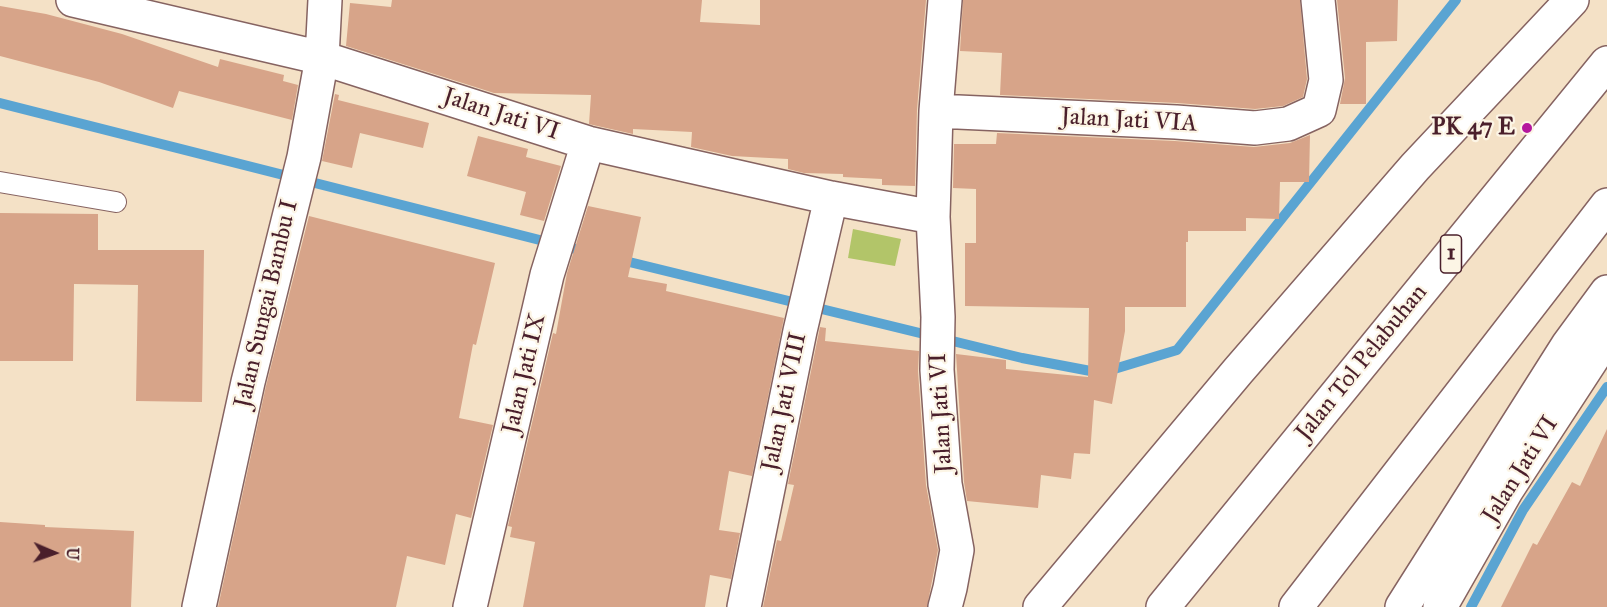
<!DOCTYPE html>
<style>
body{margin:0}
#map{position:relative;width:1607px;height:607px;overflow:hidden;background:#f4e1c6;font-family:"IM FELL Great Primer",serif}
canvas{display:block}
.north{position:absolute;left:24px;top:523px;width:60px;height:60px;-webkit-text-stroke:4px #fcf5e5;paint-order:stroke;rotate:92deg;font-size:16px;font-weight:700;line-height:24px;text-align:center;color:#4a1f2b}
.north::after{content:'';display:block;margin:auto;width:21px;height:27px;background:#4a1f2b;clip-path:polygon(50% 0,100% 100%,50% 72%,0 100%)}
</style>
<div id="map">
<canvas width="1607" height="607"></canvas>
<div class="north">U</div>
</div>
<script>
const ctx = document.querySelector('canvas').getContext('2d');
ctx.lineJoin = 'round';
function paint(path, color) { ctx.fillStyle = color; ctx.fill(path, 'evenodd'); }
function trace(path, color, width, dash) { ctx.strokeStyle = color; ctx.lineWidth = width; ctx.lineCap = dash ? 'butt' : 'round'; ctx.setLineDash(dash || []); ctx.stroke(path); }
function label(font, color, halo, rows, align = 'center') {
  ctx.font = font + ' "IM FELL Great Primer",serif'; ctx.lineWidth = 4.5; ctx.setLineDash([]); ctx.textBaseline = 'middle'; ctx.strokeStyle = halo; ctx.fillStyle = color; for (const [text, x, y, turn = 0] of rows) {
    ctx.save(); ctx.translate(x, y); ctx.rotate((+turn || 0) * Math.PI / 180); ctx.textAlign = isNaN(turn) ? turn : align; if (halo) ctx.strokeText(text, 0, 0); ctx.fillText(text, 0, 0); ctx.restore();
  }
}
const green = new Path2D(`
 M853,229L901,239L895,266L848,258Z`);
const stream = new Path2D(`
 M0,103L587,252
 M617,259L1022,358L1101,373L1177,350L1456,0
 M1471,607L1523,510L1607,387`);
const building = new Path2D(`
 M392,0H702L700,22L760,25V0H926L917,110L915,186L882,185V179L843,177V174L804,173L788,169V159L732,156L691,147L692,132L633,129V134L593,125L589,124L591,95L494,93L346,46L350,3L391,7Z
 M963,0H1300L1307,79L1303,97L1283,106L1255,109L1177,103L1000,95L1002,53L960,51Z
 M1337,0H1398L1397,41L1366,42V104H1340L1345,78Z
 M0,6L46,14L122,34L218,67L220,59L284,75L283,81L298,85L292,120L179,91L173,108L99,82L0,56Z
 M335,94L339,95L338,100L429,123L423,148L360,133L352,168L322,161Z
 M997,133L1175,141L1254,147L1290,143L1310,135L1309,182H1280L1279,219L1246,218V231H1188V242H1186V307H1125V331L1112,404L1094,400L1090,454L1074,453L1071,479L1041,475L1038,508L967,501L964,482L956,354L1006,360V369L1088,377L1089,308L965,306V243H976V189L953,188L954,144H996Z
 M478,136L528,149L526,157L561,166L544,221L520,215L526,192L467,176Z
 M588,206L641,217L628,277L667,284L666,291L784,318L752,476L729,471L719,530L740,533L731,579L710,575L705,607H523L535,542L510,537L512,527L508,526L553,333L556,334L567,273Z
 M0,213L98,214V250H204L202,402L136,401L138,285L74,284L73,361H0Z
 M309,216L495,263L476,345L473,344L459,418L493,425L471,518L456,514L445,565L407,556L396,607H218L266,386Z
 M820,327L826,328L825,341L919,351L918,371L926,485L938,550L927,607H763L777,540L781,541L794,485L788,484Z
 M1607,429V607H1501L1533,543L1537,545L1572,482L1580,486Z
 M0,522L45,525V527L134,531L131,607H0Z`);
const service = new Path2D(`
 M0,182L116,202`);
const minor = new Path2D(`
 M73,0L322,58L588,143L831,198L933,217
 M936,111L1176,122L1255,128L1288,124L1319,110L1326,80L1318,0
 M199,607L248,382L304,157L322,58L325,0
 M470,607L547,275L588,143
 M744,607L800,331L831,198
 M945,607L950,588L957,550L945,484L937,370L938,317L933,217L936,111L945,0
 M1440,607L1506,491L1607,336`);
const motorway = new Path2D(`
 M1040,607L1238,371L1415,167L1572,0
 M1163,607L1607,63
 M1296,607L1607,205
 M1402,607L1568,345L1607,292`);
const markers = [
 [1527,128,6,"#b5179e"]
];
const shields = [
 [1451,254,21]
];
const shieldNames = [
 ["1",1451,254]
];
const streetNames = [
 ["Jalan Jati VI",501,115,18],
 ["Jalan Jati VIA",1129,121,3],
 ["Jalan Sungai Bambu I",267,304,-77],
 ["Jalan Tol Pelabuhan",1362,363,-51],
 ["Jalan Jati IX",525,374,-77],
 ["Jalan Jati VIII",785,402,-78],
 ["Jalan Jati VI",942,413,-93],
 ["Jalan Jati VI",1521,470,-58]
];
const poiNames = [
 ["PK 47 E",1515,128]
];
paint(green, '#b2c569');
trace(stream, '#5aa4d2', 10);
paint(building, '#d7a489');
trace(service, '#866361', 22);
trace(minor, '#866361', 36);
trace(motorway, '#866361', 36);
trace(service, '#fff', 20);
trace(minor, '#fff', 33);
trace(motorway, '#fff', 33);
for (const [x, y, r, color] of markers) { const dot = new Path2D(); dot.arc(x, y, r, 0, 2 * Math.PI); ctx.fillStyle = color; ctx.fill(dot); trace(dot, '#fcf5e5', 2); }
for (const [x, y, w] of shields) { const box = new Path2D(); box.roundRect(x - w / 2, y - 19, w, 38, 4.5); ctx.fillStyle = '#fcf5e5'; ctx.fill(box); trace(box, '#4a1f2b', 1.5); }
label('bold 22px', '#4a1f2b', null, shieldNames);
label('24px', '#4a1f2b', '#fcf5e5', streetNames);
label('bold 24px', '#4a1f2b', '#fcf5e5', poiNames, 'right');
</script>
